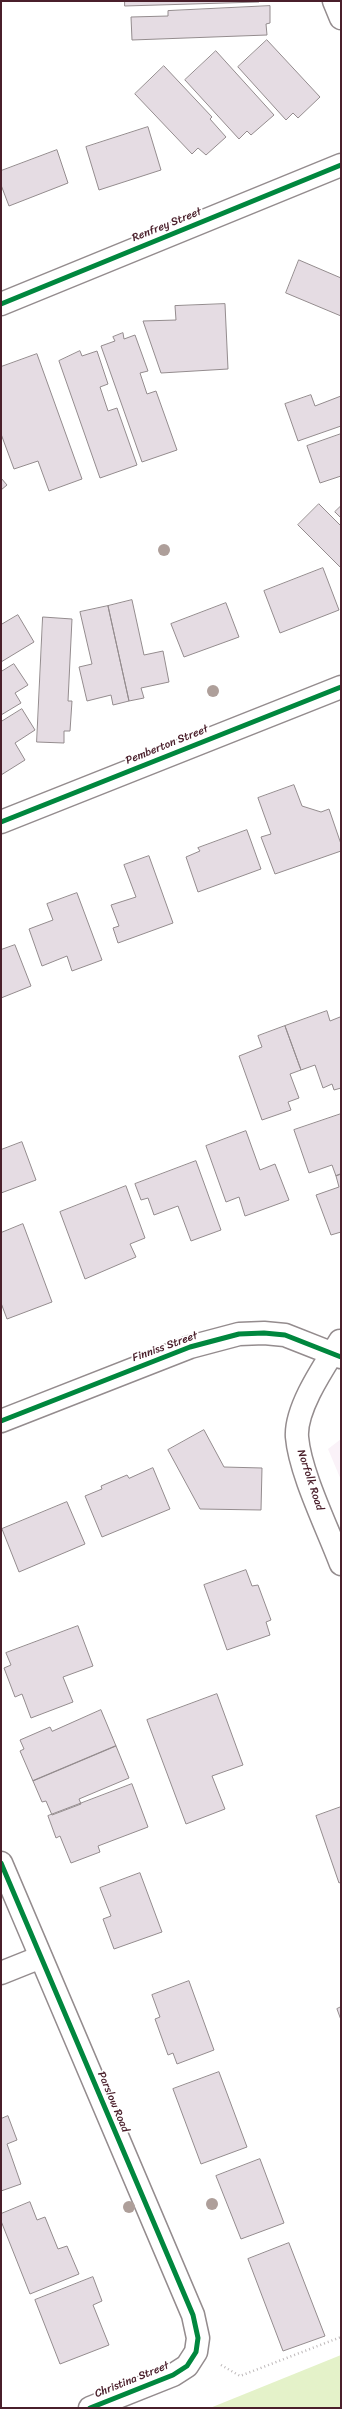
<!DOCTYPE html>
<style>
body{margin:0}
#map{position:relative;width:342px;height:2409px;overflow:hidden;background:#fff;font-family:Sriracha,sans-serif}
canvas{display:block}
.frame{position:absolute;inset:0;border:2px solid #4a1f2b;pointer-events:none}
</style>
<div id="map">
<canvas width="342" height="2409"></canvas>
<div class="frame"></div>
</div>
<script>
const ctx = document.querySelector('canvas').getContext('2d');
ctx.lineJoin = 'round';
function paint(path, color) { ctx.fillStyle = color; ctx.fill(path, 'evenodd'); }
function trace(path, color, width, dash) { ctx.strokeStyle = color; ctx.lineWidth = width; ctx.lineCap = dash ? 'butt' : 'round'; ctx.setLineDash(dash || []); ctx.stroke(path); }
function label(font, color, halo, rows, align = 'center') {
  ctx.font = font + ' Sriracha,sans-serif'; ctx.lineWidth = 3.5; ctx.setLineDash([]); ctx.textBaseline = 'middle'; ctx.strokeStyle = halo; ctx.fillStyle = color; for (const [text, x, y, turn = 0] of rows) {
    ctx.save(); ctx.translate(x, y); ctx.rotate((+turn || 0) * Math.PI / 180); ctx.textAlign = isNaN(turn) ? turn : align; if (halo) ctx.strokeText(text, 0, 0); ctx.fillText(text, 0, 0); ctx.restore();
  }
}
const built = new Path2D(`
 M341,1439V1480L328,1449Z`);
const green = new Path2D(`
 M341,2355V2408H210Z`);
const building = new Path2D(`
 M125,1H259V2L125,6Z
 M270,6V23L266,24L267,35L132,40L131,17L168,16V11Z
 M267,40L320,97L298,118L293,113L286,120L238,67Z
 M216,51L274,115L251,135L247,131L239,139L185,80Z
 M164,66L212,117L210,119L226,137L206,155L198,148L192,154L135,94Z
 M148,127L161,170L99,190L86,147Z
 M57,150L68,183L9,206L1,185V171Z
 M299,260L341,278V316L286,293Z
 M225,304L228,369L161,373L143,321L176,320L175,306Z
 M123,333L124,339L135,335L148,371L140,373L147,394L156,391L177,450L142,462L101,346L115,341L113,337Z
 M80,351L82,356L97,351L108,384L100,387L108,411L117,408L137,465L100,478L59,361Z
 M37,354L82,479L49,491L38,461L14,469L1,434V367Z
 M311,395L315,406L341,396V426L298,441L285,404Z
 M341,434V476L320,483L307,446Z
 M1,478L7,485L1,490Z
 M319,504L341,526V568L298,525Z
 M341,506V518L335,512Z
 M323,568L339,610L280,633L264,591Z
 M132,600L144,655L163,651L169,682L141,688L144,698L129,701L108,606Z
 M226,603L239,637L184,657L171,624Z
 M108,606L129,701L113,705L111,695L87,701L79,667L92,664L80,612Z
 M18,615L34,642L1,662V625Z
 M43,617L72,619L68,701H72L70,731H64V743L37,742Z
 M14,664L28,685L15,693L21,703L1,715V672Z
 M22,709L35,730L15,743L25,760L1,775V722Z
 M294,785L302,806L321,812L329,809L341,844V851L275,874L261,837L271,834L258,798Z
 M247,830L261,869L198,892L186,857L200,851L198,848Z
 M149,856L173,923L118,943L113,928L119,926L111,905L136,897L124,865Z
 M77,893L102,960L72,971L67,956L42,966L29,929L53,920L47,904Z
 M15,945L31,986L1,998V950Z
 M327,1011L330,1021L340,1017L341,1019V1088L334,1090L332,1084L323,1088L315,1065L301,1070L285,1026Z
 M285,1026L301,1070L290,1074L299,1098L288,1102L291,1110L262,1120L239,1056L262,1047L258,1036Z
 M341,1114V1174L336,1176L332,1165L309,1173L294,1130Z
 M246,1131L260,1170L275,1164L289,1200L245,1216L239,1197L226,1202L206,1146Z
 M22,1142L36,1180L1,1193V1150Z
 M196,1161L221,1230L191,1241L178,1206L154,1215L148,1198L141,1200L135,1184Z
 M341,1174V1232L331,1235L316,1195L339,1187L336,1176Z
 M126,1186L145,1238L130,1244L136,1257L85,1279L60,1212Z
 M23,1224L52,1302L7,1319L1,1303V1233Z
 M204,1430L224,1467L262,1468L261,1510L200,1509L168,1450Z
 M153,1468L170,1509L102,1537L85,1496L102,1489L101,1486L127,1475L129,1478Z
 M67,1502L85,1544L19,1572L2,1529Z
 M246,1570L252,1586L258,1585L271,1620L266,1622L270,1635L227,1650L204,1585Z
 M78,1626L93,1666L63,1677L73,1702L31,1718L22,1694L15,1697L4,1668L11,1665L6,1653Z
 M217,1694L243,1765L212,1776L225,1809L186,1824L147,1720Z
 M101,1710L116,1746L33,1781L20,1751L24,1749L20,1740L50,1727L52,1731Z
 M116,1746L129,1778L79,1799L81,1804L52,1815L46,1801L42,1802L33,1781Z
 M132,1784L148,1827L98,1846L100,1852L71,1863L60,1836L56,1838L48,1816Z
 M341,1807V1882L339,1883L316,1816Z
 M140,1873L162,1932L114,1949L103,1919L111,1916L100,1888Z
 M189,1981L214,2050L177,2064L173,2053L168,2055L155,2019L160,2017L152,1995Z
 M341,2007V2020L337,2009Z
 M219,2072L247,2147L201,2164L173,2089Z
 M8,2116L17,2140L7,2144L21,2184L1,2191V2119Z
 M260,2159L284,2223L241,2239L216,2176Z
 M30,2202L37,2220L45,2217L58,2249L67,2246L79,2274L30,2294L1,2221V2214Z
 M289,2243L325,2336L283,2351L248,2259Z
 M93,2277L102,2301L93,2305L109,2345L60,2364L35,2300Z`);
const path = new Path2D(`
 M221,2365L240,2376L341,2337`);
const minor = new Path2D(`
 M334,1L341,18
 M1,304L341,165
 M1,822L341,687
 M340,1341C325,1365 295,1408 297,1437C300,1473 328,1529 341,1564
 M1,1421L190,1347L239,1334L264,1333L285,1335L341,1357
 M1,1863L193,2315L198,2338L196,2352L187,2366L173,2375L90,2408
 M1,1973L41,1957`);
const cycleway = new Path2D(`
 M1,304L341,165
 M1,822L341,687
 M1,1421L190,1347L239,1334L264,1333L285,1335L341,1357
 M1,1863L193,2315L198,2338L196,2352L187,2366L173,2375L90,2408`);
const trees = [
 [164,550],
 [213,691],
 [212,2204],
 [129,2207]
];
const streetNames = [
 ["Renfrey Street",167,225,-22],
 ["Pemberton Street",167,745,-22],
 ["Finniss Street",165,1347,-20],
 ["Norfolk Road",310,1480,72],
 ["Parslow Road",113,2102,67],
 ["Christina Street",132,2380,-22]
];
paint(built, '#faf2f8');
paint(green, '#e4f2c9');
paint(building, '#e5dce3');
trace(building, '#948c8e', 1);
trace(minor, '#948c8e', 25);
trace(path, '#bdb8b9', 2.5, [1, 3]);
trace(minor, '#fff', 22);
trace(cycleway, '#00873e', 5);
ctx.fillStyle = '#ae9f9a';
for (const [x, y] of trees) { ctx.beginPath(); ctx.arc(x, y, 6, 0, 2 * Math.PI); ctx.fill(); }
label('11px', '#4a1f2b', '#fff', streetNames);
</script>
